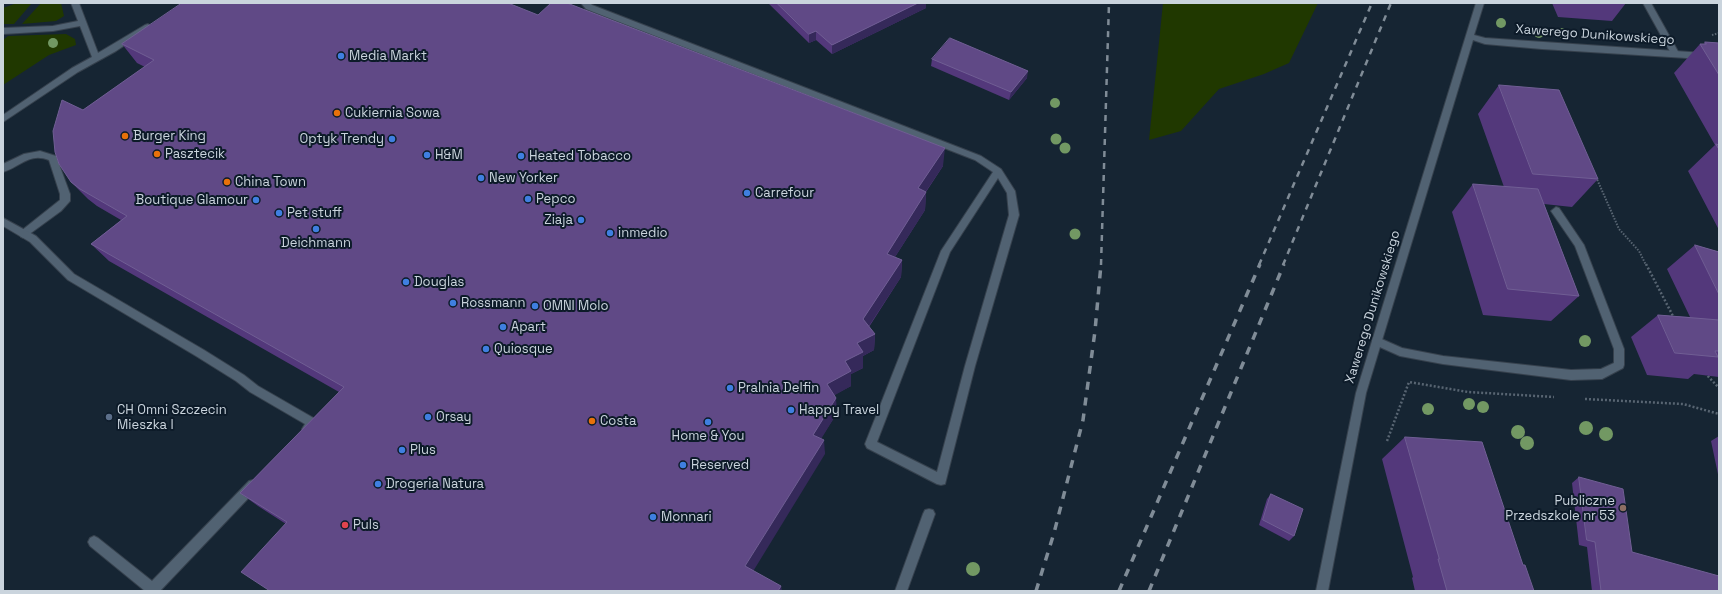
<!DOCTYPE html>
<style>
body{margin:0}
#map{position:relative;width:1722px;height:594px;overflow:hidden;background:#162533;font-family:"Space Grotesk",sans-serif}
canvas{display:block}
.frame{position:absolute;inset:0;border:4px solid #cad4dd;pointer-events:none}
</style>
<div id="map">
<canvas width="1722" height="594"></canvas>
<div class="frame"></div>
</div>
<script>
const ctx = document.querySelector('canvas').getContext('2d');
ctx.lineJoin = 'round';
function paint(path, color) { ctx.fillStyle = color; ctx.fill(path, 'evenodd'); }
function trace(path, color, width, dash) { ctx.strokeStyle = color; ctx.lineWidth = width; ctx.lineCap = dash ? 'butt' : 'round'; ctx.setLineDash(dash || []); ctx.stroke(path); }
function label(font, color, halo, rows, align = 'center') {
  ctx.font = font + ' "Space Grotesk",sans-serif'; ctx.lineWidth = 4; ctx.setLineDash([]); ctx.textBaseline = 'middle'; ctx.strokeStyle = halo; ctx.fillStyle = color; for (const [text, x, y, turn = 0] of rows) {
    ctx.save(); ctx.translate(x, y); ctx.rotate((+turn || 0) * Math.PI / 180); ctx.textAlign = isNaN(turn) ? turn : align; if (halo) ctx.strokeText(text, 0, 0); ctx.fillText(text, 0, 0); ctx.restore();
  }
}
const green = new Path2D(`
 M17,3H32L14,24H3V8Z
 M41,3H61L64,16L56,21L22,24Z
 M1163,3H1318L1289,63L1264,74L1219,89L1181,131L1149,140Z
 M66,34L75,39L76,45L49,55L3,85V40L8,36Z`);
const pathFar1 = new Path2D(`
 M1712,35L1719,33
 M1596,177L1619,229L1639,251L1646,265`);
const path = new Path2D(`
 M1646,264L1674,318
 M1705,373L1719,388
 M1585,399L1683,404L1719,414
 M1387,441L1409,382L1468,392L1554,397`);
const lane = new Path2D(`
 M1643,3H1651L1680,55L1679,57H1673Z
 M40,151L56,156L70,194V201L61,211L24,238L21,237L19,234L21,231L60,200V194L49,160C29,152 20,167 3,172V164L24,154Z
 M1556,207L1559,208L1584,245L1624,349V365L1623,368L1602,379L1571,380L1443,364L1400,356L1373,344L1372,341L1373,338L1377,337L1402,348L1443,356L1571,370L1601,369L1614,363V349L1575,246L1551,211Z`);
const street = new Path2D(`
 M71,3H79L98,53L145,25L148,24L152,27L116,51L78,72L3,122V115L72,68L92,57L80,26L53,31L3,34V28L53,26L78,21Z
 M581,3H590L592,5L981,156L1001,169L1015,191L1019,215L975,366L945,484L941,485L937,484L867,448L865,444L941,251L993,172L975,160L586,9ZM998,178L1007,193L1009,215L965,366L937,472L877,442L950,252Z
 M1476,3H1484L1474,35L1485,38L1719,54V60L1542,49L1485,44L1473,40L1366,393L1328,591H1316L1356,393Z
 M3,218L36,236L74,274L204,350L244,375L258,386L317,420L318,423C316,428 312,432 307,434L303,432L302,429L305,424L250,392L236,381L196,356L68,280L30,242L3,226Z
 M253,480L257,481L259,485L257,489L160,591H145L90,546L88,542L90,538L94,536L98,538L152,581L249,481Z
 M929,509L933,510L935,514L907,591H895L923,514L925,510Z`);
const railFar1 = new Path2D(`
 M1101,265L1109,3
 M1259,265L1372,3
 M1283,265L1391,3`);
const rail = new Path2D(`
 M1036,591L1054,533L1083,420L1095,331L1101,264
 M1119,591L1260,264
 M1149,591L1284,264`);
const trees = [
 [1501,23,5],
 [1539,33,5],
 [1562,33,5],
 [53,43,5],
 [1055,103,5],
 [1056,139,5.5],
 [1065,148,5.5],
 [1075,234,5.5],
 [1585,341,6],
 [1469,404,6],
 [1483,407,6],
 [1428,409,6],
 [1586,428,7],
 [1518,432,7],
 [1606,434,7],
 [1527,443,7],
 [973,569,7]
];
const wall = new Path2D(`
 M768,3H926V8L832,54L816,40L809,43Z
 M1552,3H1626L1612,21L1558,17Z
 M538,15L943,166L926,192L925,210L895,257L902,260L901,277L869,327L875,334L874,350L863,356V368L851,374V386L834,395L837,413L821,438L825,454L286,524L258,506L240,493L339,392L109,261L91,244L121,220L97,206L88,199L71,182L83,110L145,67L137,63L122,44Z
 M1705,42L1719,43V230L1688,171L1715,145L1674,73L1700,44H1704Z
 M932,59L1027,78L1009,100L931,66Z
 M1499,85L1598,179L1572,207L1544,204L1579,296L1551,321L1483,315L1452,212L1473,184L1504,187L1478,114Z
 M1695,245L1719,252V377L1694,374L1688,379L1647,375L1631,337L1658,315L1690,317L1667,269Z
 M1719,436V479L1711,441Z
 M1405,437L1523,565L1534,591H1415L1412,578L1413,577L1382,459Z
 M1579,477L1632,552L1719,591H1592L1587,547L1579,545L1572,483Z
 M1271,494L1294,536L1289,541L1259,525L1267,499Z`);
const shadedWall = new Path2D(`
 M918,3H926V8L832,54V45Z
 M816,31V40L809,43V34Z
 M1028,71L1027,78L1009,100L1011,92Z
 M945,148L943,166L916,206L918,188Z
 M926,192L925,210L886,271L887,254Z
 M902,260L901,277L863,335V319Z
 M875,334L874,350L863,356V368L851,374V386L828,399L827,384L845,361L857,343Z
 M836,398L837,413L815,449L813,435Z
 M824,440L825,454L749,578L745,566Z
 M781,586L782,591H778Z`);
const building = new Path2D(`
 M182,3H508L538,15L551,3H567L945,148L918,188L926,192L887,254L902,260L863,319L875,334L857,343L863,352L845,361L851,371L827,384L836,398L813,435L824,440L745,566L781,586L778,591H270L241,572L287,522L240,493L344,387L91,244L127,216L80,189L71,182L59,164L55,152L53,131L62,100L83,110L154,60L122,44Z
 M777,3H918L832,45L816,31L809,34Z
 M950,38L1028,71L1011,92L932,59Z
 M1705,42L1719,43V75L1700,44H1706Z
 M1499,85L1559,90L1598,179L1533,174Z
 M1716,144L1719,145V149Z
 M1473,184L1538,189L1579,296L1508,289Z
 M1695,245L1719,252V294Z
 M1658,315L1719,320V351H1715L1718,357L1675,353Z
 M1405,437L1482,442L1523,565H1525L1534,591H1447L1438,559H1439Z
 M1579,477L1623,489L1632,552L1719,576V591H1601L1595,542L1587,540Z
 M1271,494L1303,509L1294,536L1263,520Z`);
const markers = [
 [341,56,4,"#3f7fe0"],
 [337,113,4,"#e8710a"],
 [125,136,4,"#e8710a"],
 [392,139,4,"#3f7fe0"],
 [157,154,4,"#e8710a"],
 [427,155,4,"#3f7fe0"],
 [521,156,4,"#3f7fe0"],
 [481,178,4,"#3f7fe0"],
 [227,182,4,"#e8710a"],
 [747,193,4,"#3f7fe0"],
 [528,199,4,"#3f7fe0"],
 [256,200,4,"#3f7fe0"],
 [279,213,4,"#3f7fe0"],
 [581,220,4,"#3f7fe0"],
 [316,229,4,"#3f7fe0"],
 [610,233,4,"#3f7fe0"],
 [406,282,4,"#3f7fe0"],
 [453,303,4,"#3f7fe0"],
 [535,306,4,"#3f7fe0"],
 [503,327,4,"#3f7fe0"],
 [486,349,4,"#3f7fe0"],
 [730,388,4,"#3f7fe0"],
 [791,410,4,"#3f7fe0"],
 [109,417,4,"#5c6f8a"],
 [428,417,4,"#3f7fe0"],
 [592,421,4,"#e8710a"],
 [708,422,4,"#3f7fe0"],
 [402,450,4,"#3f7fe0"],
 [683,465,4,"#3f7fe0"],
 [378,484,4,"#3f7fe0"],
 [1623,508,4,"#8d6e63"],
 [653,517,4,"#3f7fe0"],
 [345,525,4,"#e0444e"]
];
const streetNames = [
 ["Xawerego Dunikowskiego",1595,35,4],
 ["Xawerego Dunikowskiego",1373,307,-73]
];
const poiNames = [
 ["Media Markt",349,56],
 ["Cukiernia Sowa",345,113],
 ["Burger King",133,136],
 ["Optyk Trendy",384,139,"right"],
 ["Pasztecik",165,154],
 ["H&M",435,155],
 ["Heated Tobacco",529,156],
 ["New Yorker",489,178],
 ["China Town",235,182],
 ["Carrefour",755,193],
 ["Pepco",536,199],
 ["Boutique Glamour",248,200,"right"],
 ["Pet stuff",287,213],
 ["Ziaja",573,220,"right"],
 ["inmedio",618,233],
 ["Deichmann",316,243,"center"],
 ["Douglas",414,282],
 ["Rossmann",461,303],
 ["OMNI Molo",543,306],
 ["Apart",511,327],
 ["Quiosque",494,349],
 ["Pralnia Delfin",738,388],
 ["CH Omni Szczecin",117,410],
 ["Mieszka I",117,425],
 ["Happy Travel",799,410],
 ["Orsay",436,417],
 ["Costa",600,421],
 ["Home & You",708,436,"center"],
 ["Plus",410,450],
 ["Reserved",691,465],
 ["Drogeria Natura",386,484],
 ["Publiczne",1615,501,"right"],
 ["Przedszkole nr 53",1615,516,"right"],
 ["Monnari",661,517],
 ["Puls",353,525]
];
paint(green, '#203800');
trace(lane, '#36414d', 2);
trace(street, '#36414d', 2);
trace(pathFar1, '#586572', 2, [1.5, 1.5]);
trace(path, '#586572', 2.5, [2, 2]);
paint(lane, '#516272');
paint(street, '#516272');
trace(railFar1, '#808c97', 2.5, [6, 6]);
trace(rail, '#808c97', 3.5, [8, 8]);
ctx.fillStyle = '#729863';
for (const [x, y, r] of trees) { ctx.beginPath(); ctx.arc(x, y, r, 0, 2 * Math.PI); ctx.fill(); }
paint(wall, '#53387b');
paint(shadedWall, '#35295a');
paint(building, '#604986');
trace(building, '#705e94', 1);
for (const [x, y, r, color] of markers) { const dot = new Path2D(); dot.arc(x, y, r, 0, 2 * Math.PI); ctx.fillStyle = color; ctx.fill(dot); trace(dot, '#0d1b29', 1.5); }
label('13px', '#cad4dd', '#0d1b29', streetNames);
label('13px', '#cad4dd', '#0d1b29', poiNames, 'left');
</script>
